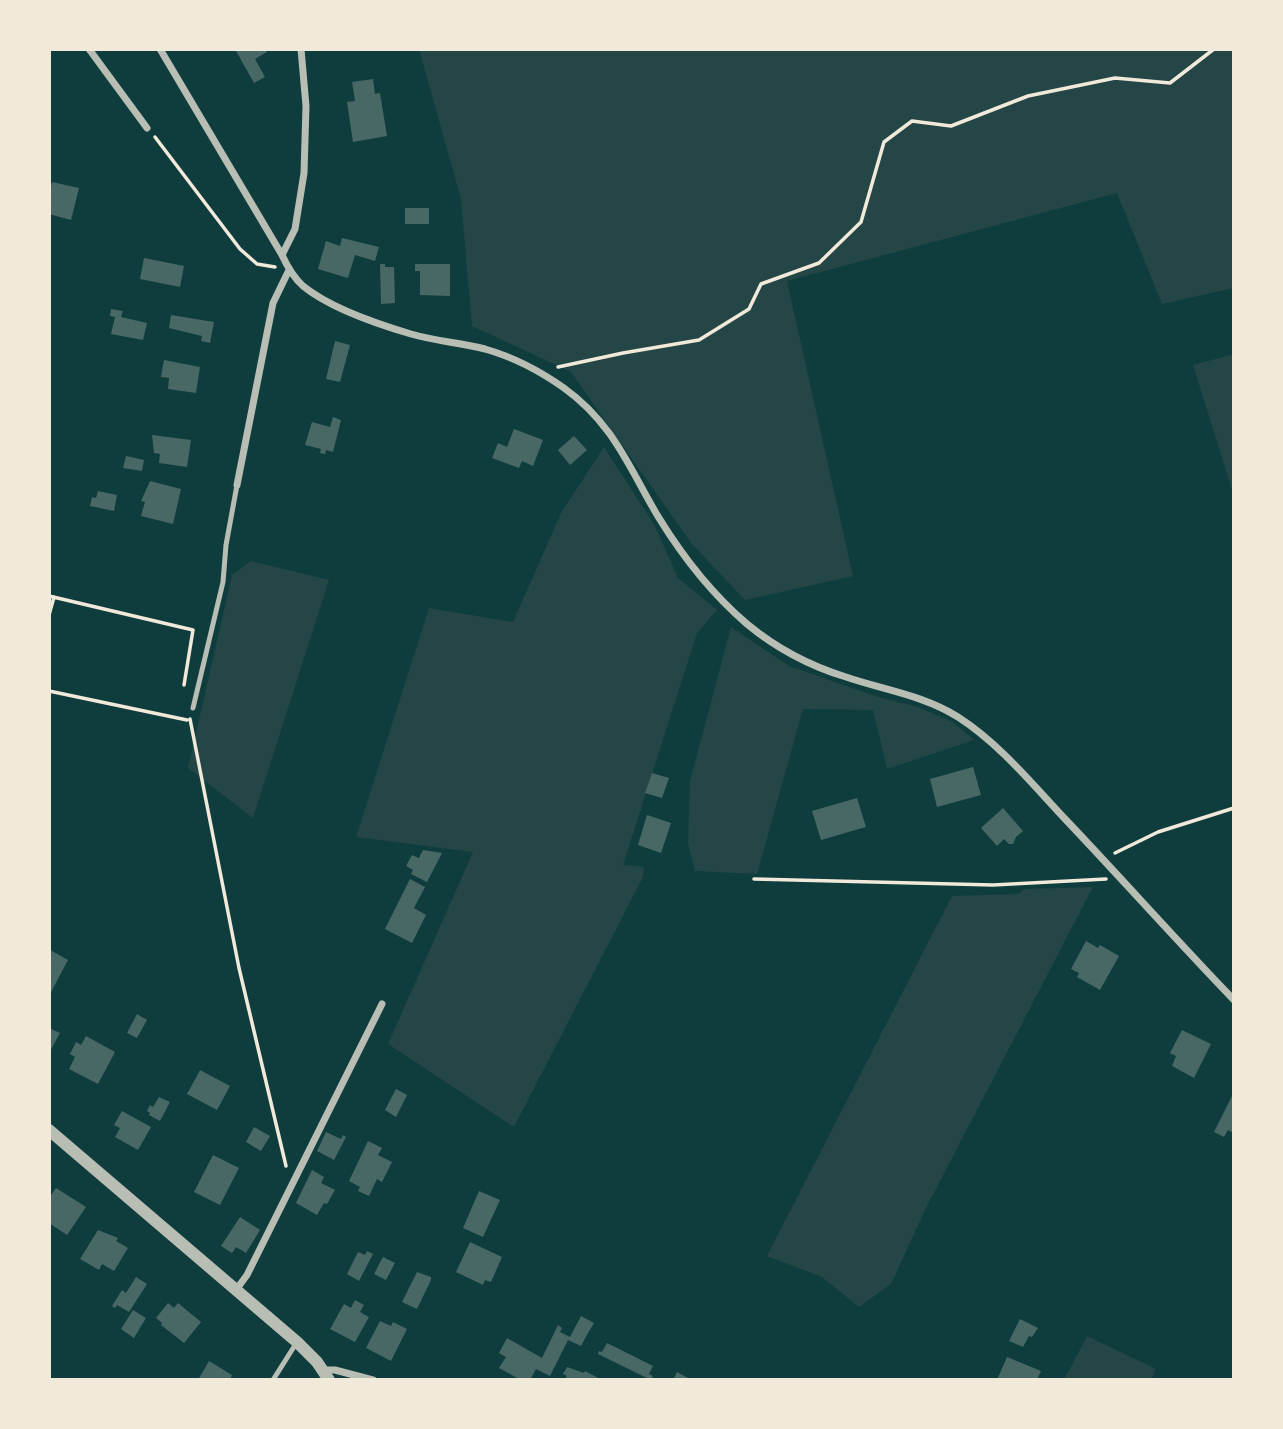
<!DOCTYPE html>
<style>
body{margin:0}
#map{position:relative;width:1283px;height:1429px;overflow:hidden;background:#0f3d3e;font-family:Barlow,sans-serif}
canvas{display:block}
.frame{position:absolute;inset:0;border:51px solid #f1e9da;pointer-events:none}
</style>
<div id="map">
<canvas width="1283" height="1429"></canvas>
<div class="frame"></div>
</div>
<script>
const ctx = document.querySelector('canvas').getContext('2d');
ctx.lineJoin = 'round';
function paint(path, color) { ctx.fillStyle = color; ctx.fill(path, 'evenodd'); }
function trace(path, color, width, dash) { ctx.strokeStyle = color; ctx.lineWidth = width; ctx.lineCap = dash ? 'butt' : 'round'; ctx.setLineDash(dash || []); ctx.stroke(path); }
const green = new Path2D(`
 M419,49H1234V288L1162,304L1117,193L787,281L853,576L745,600L691,543L571,372L472,326L461,199Z
 M1234,354V492L1233,493L1193,365Z
 M604,447L655,526L678,578L717,610L697,633L623,865L644,867L643,877L514,1127L388,1044L473,852L356,837L429,608L513,622L561,513Z
 M251,561L329,580L253,818L188,768L232,575Z
 M731,627L789,666L878,697L918,707L953,722L974,740L887,769L873,710L803,709L757,874L695,871L688,844L690,781Z
 M1093,887L925,1210L891,1284L859,1307L822,1277L767,1256L952,896L1019,894L1024,889Z
 M1087,1336L1156,1369L1151,1380H1064Z`);
const building = new Path2D(`
 M235,49H265L267,52L255,59L265,77L254,83Z
 M373,79L375,94L380,93L387,136L353,142L347,102L355,101L352,82Z
 M52,182L79,188L71,220L49,214V194Z
 M405,208H429V224H405Z
 M342,238L379,247L375,261L355,255L348,278L318,269L326,241L340,246Z
 M144,258L184,266L180,287L140,279Z
 M380,264H385V267H394L395,303L381,304Z
 M415,264H450V296L420,295V271H415Z
 M111,309L123,311L121,317L147,323L143,340L111,334L115,317L110,316Z
 M171,315L214,322L210,343L201,341L202,336L169,328Z
 M335,341L350,345L340,382L326,379Z
 M164,360L200,367L196,393L168,389L169,378L161,377Z
 M333,417L341,420L333,452L326,450L325,454L320,453L321,449L305,445L312,422L330,427Z
 M514,429L543,440L533,466L522,461L519,468L492,458L498,443L507,447Z
 M152,435L191,440L187,467L159,463L160,454L154,453Z
 M574,436L587,450L570,465L558,450Z
 M126,456L144,460L142,471L123,468Z
 M150,481L181,489L173,524L141,516L145,502L141,501Z
 M98,491L117,495L114,511L90,506L92,497L96,498Z
 M973,767L981,795L937,807L930,779Z
 M652,773L669,778L662,798L645,793Z
 M857,798L866,827L821,840L812,811Z
 M1003,808L1023,831L1016,837L1013,844H1009L1004,839L997,846L981,828Z
 M647,815L671,823L661,853L638,845Z
 M423,850L442,853L427,882L411,874L413,870L406,866L412,855L419,858Z
 M410,879L425,887L414,908L426,915L412,943L385,929Z
 M1086,941L1098,948L1100,945L1119,956L1100,990L1077,977L1079,973L1071,969Z
 M50,950L68,960L49,996V952Z
 M137,1014L147,1020L137,1038L127,1033Z
 M49,1028L60,1033L49,1053Z
 M1182,1030L1211,1044L1194,1078L1172,1066L1176,1056L1170,1053Z
 M86,1036L115,1052L98,1084L69,1069L75,1057L70,1054L76,1042L81,1045Z
 M200,1070L230,1086L217,1110L187,1094Z
 M396,1089L407,1095L396,1117L385,1110Z
 M1234,1092V1133L1228,1130L1224,1137L1214,1132Z
 M159,1097L170,1102L160,1121L149,1115L150,1113L147,1111L150,1105L153,1107Z
 M122,1111L151,1127L138,1150L115,1137L120,1128L114,1125Z
 M254,1127L270,1136L261,1151L246,1142Z
 M326,1132L341,1139L343,1135L346,1137L334,1160L317,1151Z
 M368,1141L382,1148L378,1155L392,1162L382,1182L377,1179L369,1196L358,1191L360,1187L349,1181Z
 M213,1155L239,1168L220,1205L194,1192Z
 M312,1170L324,1177L321,1183L335,1190L327,1204L324,1203L317,1215L296,1203Z
 M56,1188L86,1207L67,1235L49,1223V1198Z
 M479,1191L500,1200L483,1237L463,1228Z
 M240,1217L260,1230L246,1253L236,1247L232,1253L221,1246Z
 M98,1230L118,1238L116,1241L128,1248L114,1271L102,1264L99,1270L80,1259Z
 M470,1242L502,1257L491,1282L485,1280L483,1285L456,1272Z
 M367,1251L373,1254L359,1281L347,1274L358,1252L365,1255Z
 M383,1257L395,1263L386,1280L374,1274Z
 M417,1272L431,1277V1280L417,1309L402,1302Z
 M136,1277L147,1284L129,1312L117,1305L115,1308L112,1306L122,1290L126,1293Z
 M355,1300L364,1305L360,1312L369,1317L355,1342L330,1329L344,1304L351,1308Z
 M168,1303L174,1308L178,1303L201,1322L184,1343L161,1325L162,1323L156,1318Z
 M133,1310L146,1318L134,1338L121,1329Z
 M581,1316L594,1323L588,1333L581,1346L568,1340L550,1376L536,1369L530,1380H521L499,1368L506,1357L499,1353L507,1338L542,1358L558,1325L562,1328L560,1332L570,1337Z
 M1020,1319L1038,1328L1032,1337L1029,1336L1023,1347L1009,1341Z
 M380,1321L391,1326L393,1322L407,1329L391,1361L366,1348Z
 M607,1343L653,1366L649,1374L653,1376L651,1380L598,1354L599,1351L602,1352Z
 M1007,1357L1041,1371L1037,1380H997Z
 M209,1361L232,1375L230,1380H198Z
 M567,1367L584,1373L585,1371L602,1380H564L567,1376L563,1374Z
 M677,1372L688,1378V1380H673Z`);
const path = new Path2D(`
 M155,137L240,249L257,264L275,267
 M558,367L623,353L699,340L749,309L761,284L819,263L861,222L884,142L912,121L951,126L1028,96L1115,78L1170,83L1214,49
 M49,596L193,630L184,685
 M49,615L54,597
 M49,691L187,720
 M190,719L239,968L286,1166
 M1115,853L1158,832L1234,808
 M754,879L993,885L1106,879`);
const service = new Path2D(`
 M193,708L223,582L226,545L237,485
 M273,1380L297,1342`);
const minor = new Path2D(`
 M89,49L147,128
 M160,49L282,255
 M301,49L306,106L304,173L295,229L282,255C287,266 293,277 303,286C330,308 377,324 411,334C435,341 461,343 485,349C513,357 540,371 564,388C614,424 629,468 659,518C683,557 712,594 747,624C776,648 810,666 846,677C884,690 923,695 958,717C1000,744 1033,785 1067,821C1123,880 1177,941 1234,1000
 M237,485L273,303L289,270
 M236,1290L247,1275L382,1004
 M323,1370H335L373,1380`);
const tertiary = new Path2D(`
 M49,1130L297,1342L317,1362L329,1380`);
paint(green, '#244646');
paint(building, '#486865');
trace(path, '#f1e9da', 3.5);
trace(service, '#b8beb3', 5);
trace(minor, '#b8beb3', 7);
trace(tertiary, '#b8beb3', 12);
</script>
